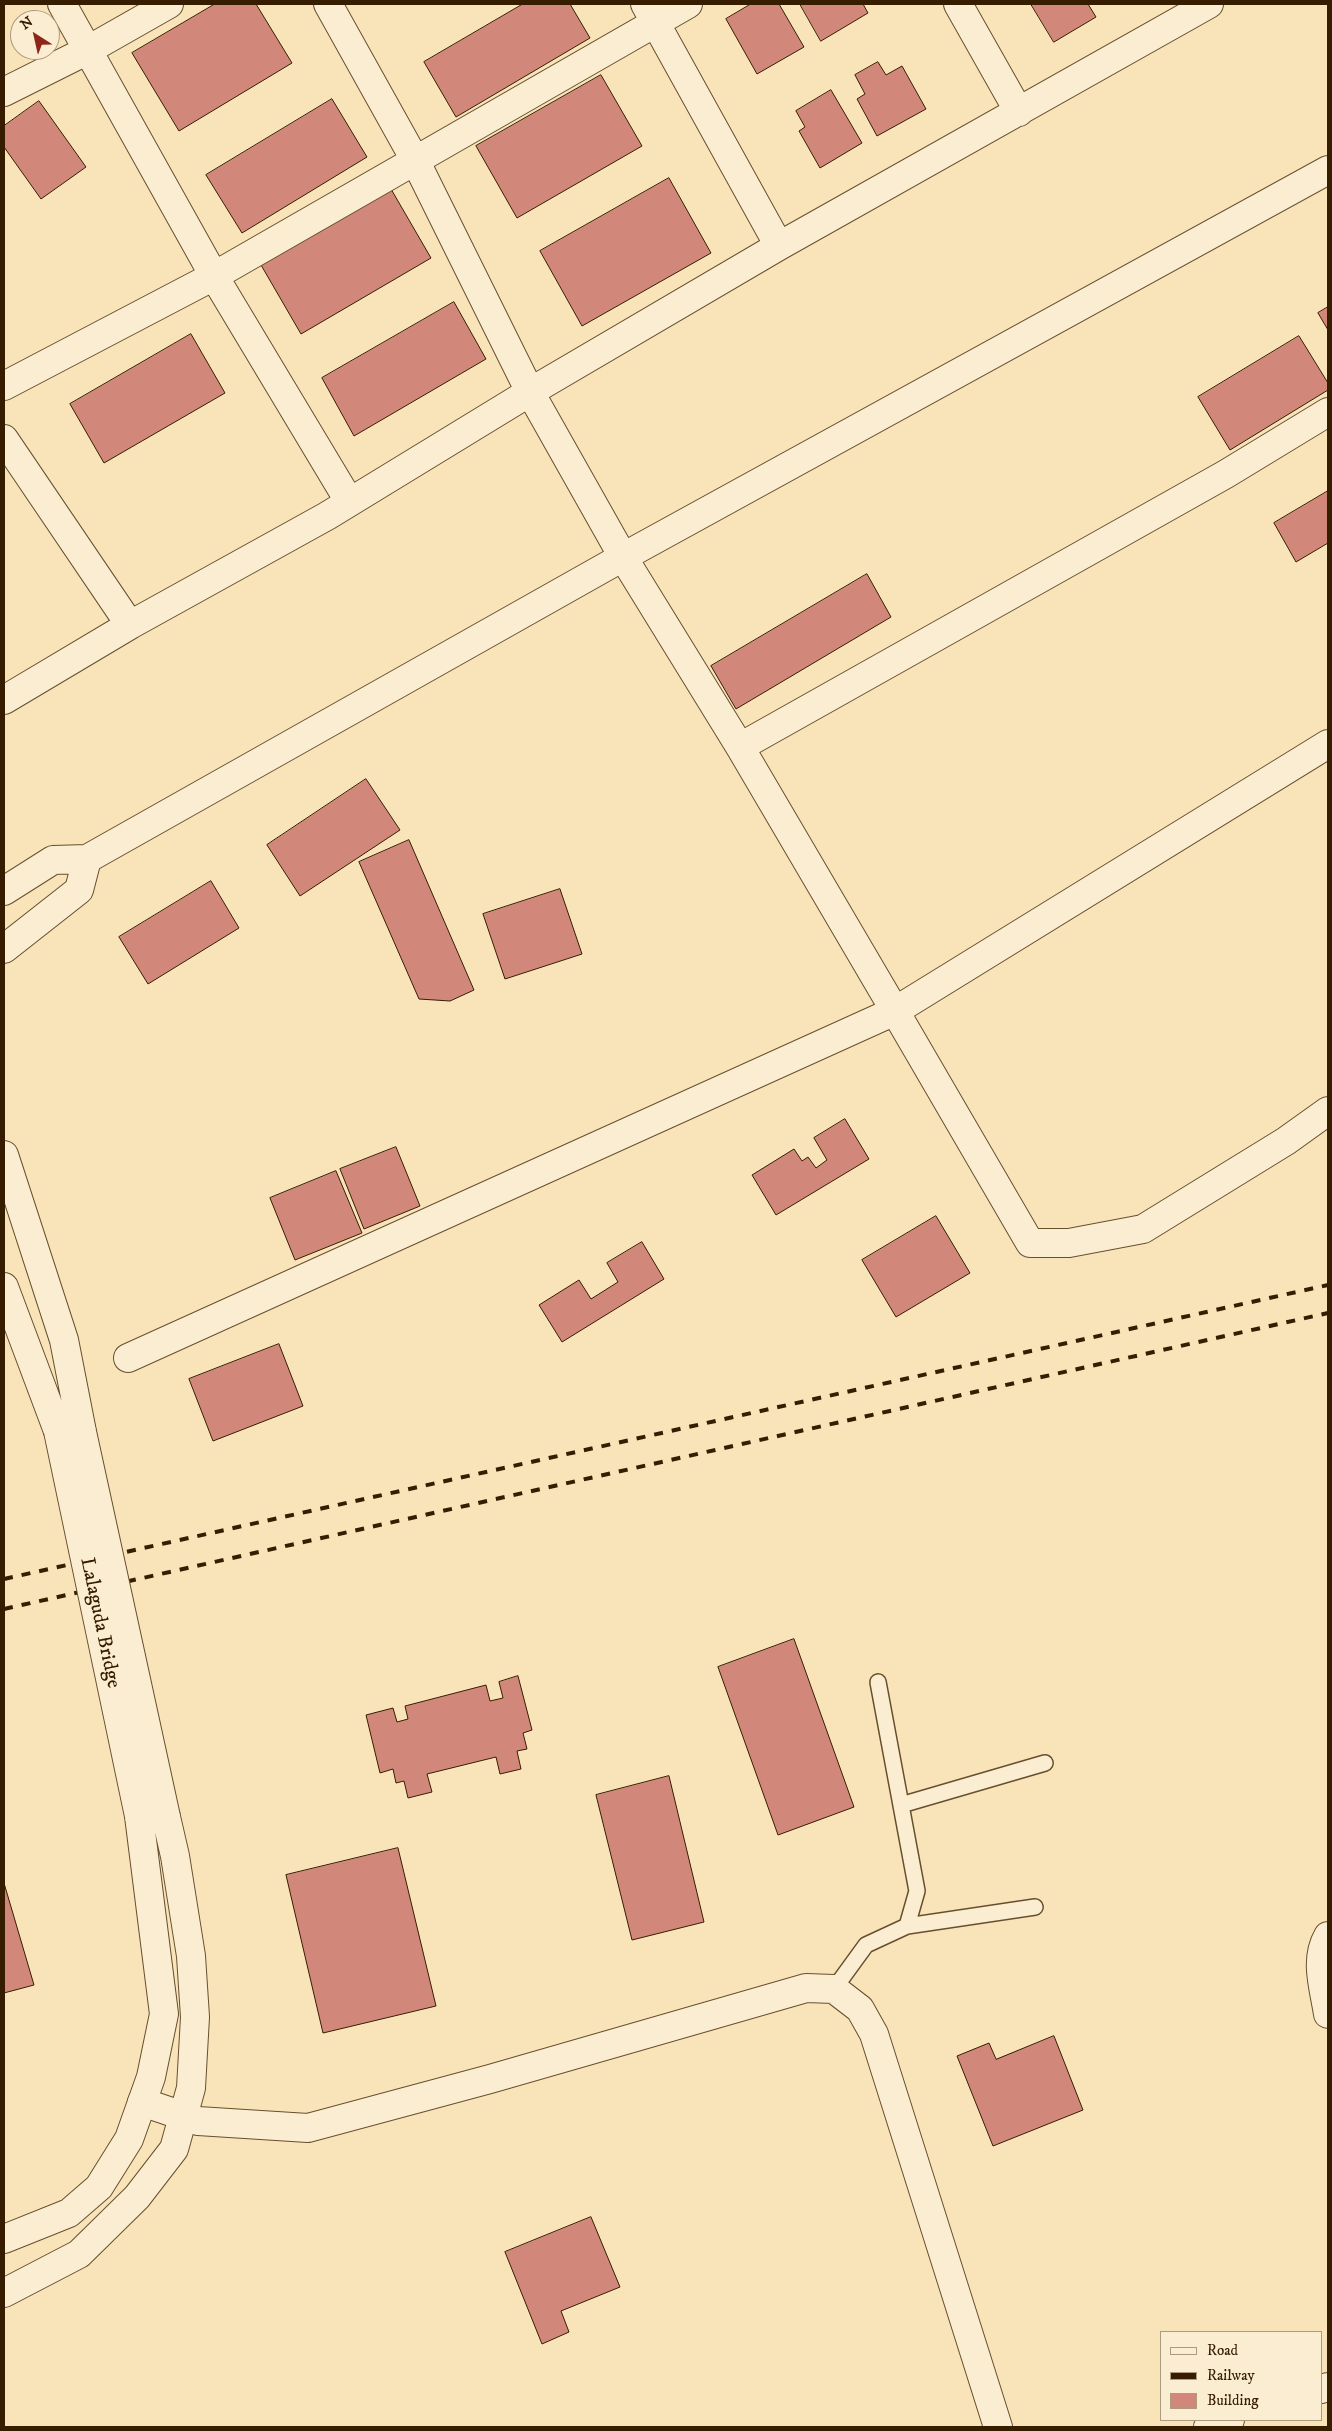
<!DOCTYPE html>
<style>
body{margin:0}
#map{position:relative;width:1332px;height:2431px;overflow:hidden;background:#f9e4ba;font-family:"IM FELL DW Pica",serif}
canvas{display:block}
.frame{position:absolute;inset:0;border:5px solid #361d00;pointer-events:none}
.legend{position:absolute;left:1160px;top:2331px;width:162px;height:90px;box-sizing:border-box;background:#fbedd2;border:1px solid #ac9a7e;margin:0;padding:6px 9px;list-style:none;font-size:15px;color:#361d00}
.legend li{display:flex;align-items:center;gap:10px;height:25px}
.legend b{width:25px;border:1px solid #ac9a7e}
.north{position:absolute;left:10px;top:10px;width:50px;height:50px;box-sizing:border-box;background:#fbedd2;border:1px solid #ac9a7e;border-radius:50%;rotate:325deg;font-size:14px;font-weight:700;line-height:20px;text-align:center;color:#361d00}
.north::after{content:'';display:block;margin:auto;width:18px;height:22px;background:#8f2418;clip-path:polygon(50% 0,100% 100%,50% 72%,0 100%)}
</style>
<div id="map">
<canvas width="1332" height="2431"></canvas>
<div class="frame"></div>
<ul class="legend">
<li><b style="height:6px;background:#fbedd2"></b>Road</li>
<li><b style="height:6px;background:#361d00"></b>Railway</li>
<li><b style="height:14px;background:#d1887a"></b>Building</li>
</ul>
<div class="north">N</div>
</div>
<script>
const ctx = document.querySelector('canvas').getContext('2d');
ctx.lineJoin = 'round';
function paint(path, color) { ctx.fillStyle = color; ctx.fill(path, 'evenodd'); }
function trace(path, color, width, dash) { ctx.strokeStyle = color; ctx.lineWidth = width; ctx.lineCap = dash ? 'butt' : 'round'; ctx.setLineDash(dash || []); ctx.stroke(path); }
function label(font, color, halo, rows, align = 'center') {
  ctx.font = font + ' "IM FELL DW Pica",serif'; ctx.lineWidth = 4; ctx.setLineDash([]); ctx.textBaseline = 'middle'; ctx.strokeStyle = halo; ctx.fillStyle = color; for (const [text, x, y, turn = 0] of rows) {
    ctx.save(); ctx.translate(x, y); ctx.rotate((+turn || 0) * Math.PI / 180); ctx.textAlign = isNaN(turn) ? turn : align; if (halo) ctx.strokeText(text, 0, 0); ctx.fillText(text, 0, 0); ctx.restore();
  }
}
const building = new Path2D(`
 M215,4H256L292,63L179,131L132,53Z
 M523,4H570L590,38L456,117L424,62Z
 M751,4H779L804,47L757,74L726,19Z
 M800,4H863L868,13L821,41Z
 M1031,4H1088L1096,17L1054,42Z
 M878,62L886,75L902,66L926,109L877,136L857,99L865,94L855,75Z
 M601,75L642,146L517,218L476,146Z
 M831,90L862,143L820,168L799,131L805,127L796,111Z
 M332,99L367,157L242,233L206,175Z
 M39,101L86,167L41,199L4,147V126Z
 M669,178L711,253L582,326L540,251Z
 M391,189L431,258L301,334L261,265Z
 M454,302L486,359L354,436L322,378Z
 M1328,307V330L1318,313Z
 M191,334L225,393L104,463L70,404Z
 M1299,336L1328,383V390L1230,450L1198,397Z
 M1328,491V543L1296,562L1274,523Z
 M867,574L891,617L736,709L711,666Z
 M366,779L400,830L300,896L267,845Z
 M409,840L474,990L450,1001L419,999L359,862Z
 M211,881L239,928L148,984L119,937Z
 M560,889L582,954L505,979L483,914Z
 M845,1119L869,1159L776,1215L752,1175L794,1149L802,1161L808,1157L816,1168L827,1160L814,1138Z
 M396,1147L420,1206L364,1229L340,1169Z
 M336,1171L362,1233L295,1260L270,1198Z
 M936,1216L970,1273L896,1317L862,1260Z
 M642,1242L664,1279L562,1342L539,1305L579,1280L591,1299L618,1282L607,1263Z
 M279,1344L303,1406L213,1441L189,1379Z
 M794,1639L854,1807L778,1835L718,1667Z
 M518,1676L532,1730L523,1733L527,1749L517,1751L521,1769L500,1774L496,1757L427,1774L432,1792L408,1798L404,1781L396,1783L393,1769L380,1773L366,1715L393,1708L397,1722L408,1719L405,1706L486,1685L490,1701L503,1698L499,1682Z
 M669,1776L704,1922L632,1940L596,1795Z
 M398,1848L436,2006L323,2033L286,1875Z
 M4,1883L34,1985L4,1993Z
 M1054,2036L1083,2110L993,2146L957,2056L989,2043L996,2059Z
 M591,2217L620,2287L561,2311L569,2332L542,2344L505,2252Z`);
const service = new Path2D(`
 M878,1682L917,1891L907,1926
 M901,1805L1045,1763
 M834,1989L866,1945L907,1926L1035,1907`);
const minor = new Path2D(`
 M62,4L214,276L349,501
 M328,4L415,160L530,392L623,557L740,747L895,1011L1328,744
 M645,4L779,246
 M958,4L1019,112
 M4,92L88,50L169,4
 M4,386L214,276L688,4
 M4,439L130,625
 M4,700L130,625L327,516L530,392L779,246L1209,4
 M740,747L1226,474L1328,412
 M128,1358L895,1011L1030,1243H1069L1143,1229L1286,1141L1328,1111
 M1328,1936C1314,1960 1324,1988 1328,2014
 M142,2102L198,2121L308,2128L490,2079L806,1988L834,1989L860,2009L874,2034L998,2427
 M1321,2389L1328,2387
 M1208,2427L1230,2420`);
const tertiary = new Path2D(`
 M4,891L53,860L87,859L623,557L1328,170
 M4,949L79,890L87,859
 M4,1155L64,1340L82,1432
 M4,1287L58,1431
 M4,2239L69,2213L99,2187L129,2139L151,2077L164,2014L139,1816
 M4,2293L79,2254L137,2197L174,2149L191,2088L195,2017L191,1956L175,1856L166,1817`);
const rail = new Path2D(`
 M4,1579L1328,1285
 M4,1609L1328,1313`);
const tertiaryBridge = new Path2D(`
 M58,1431L139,1816
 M82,1432L166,1817`);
const streetNames = [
 ["Lalaguda Bridge",99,1623,78]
];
paint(building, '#d1887a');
trace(building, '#361d00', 1);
trace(service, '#674f2e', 18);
trace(minor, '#674f2e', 30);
trace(tertiary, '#674f2e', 30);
trace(service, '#fbedd2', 15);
trace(minor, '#fbedd2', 28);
trace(tertiary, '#fbedd2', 28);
trace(rail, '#361d00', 4, [9, 9]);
trace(tertiaryBridge, '#674f2e', 30, []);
trace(tertiaryBridge, '#fbedd2', 28);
label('20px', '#361d00', '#fbedd2', streetNames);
</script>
